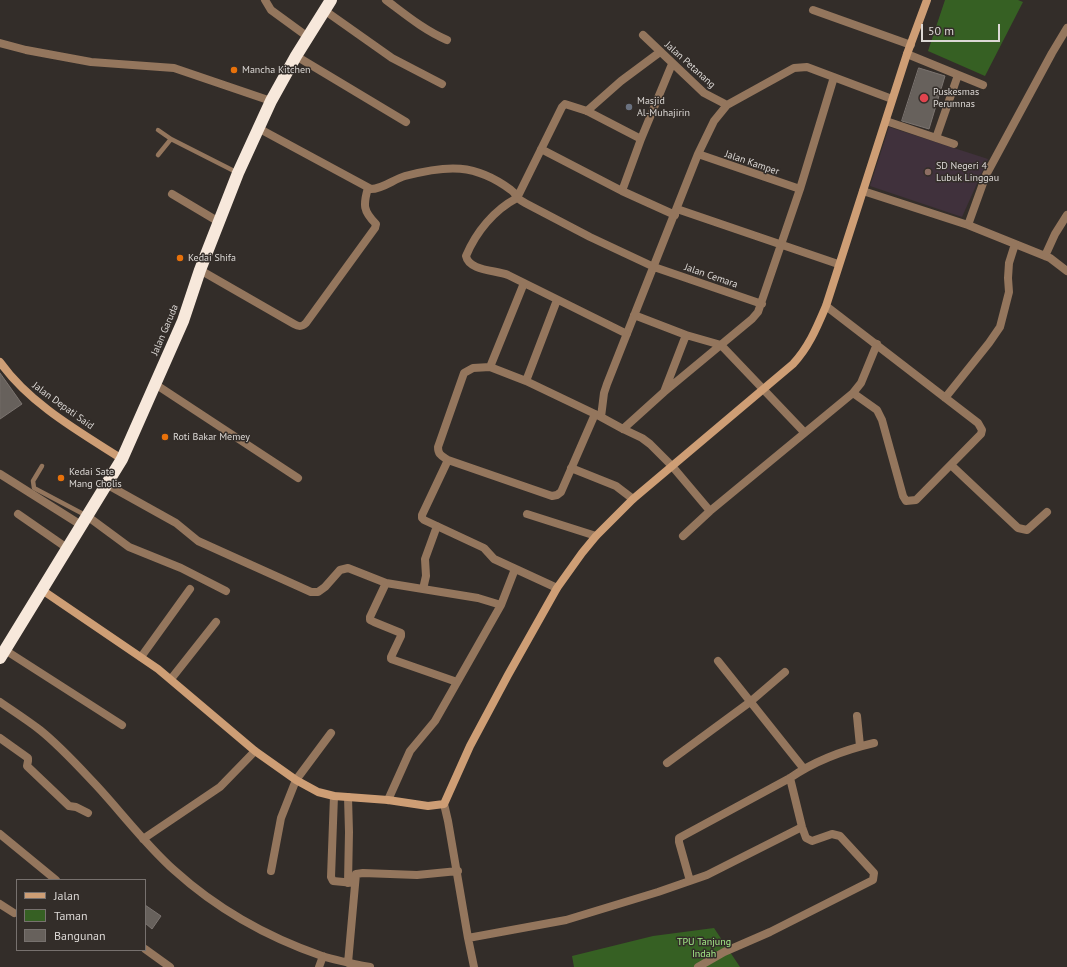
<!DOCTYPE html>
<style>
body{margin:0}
#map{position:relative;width:1067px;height:967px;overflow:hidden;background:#332d29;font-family:"PT Sans",sans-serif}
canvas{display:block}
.legend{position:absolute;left:16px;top:879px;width:130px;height:72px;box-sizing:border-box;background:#332d29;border:1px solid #77716e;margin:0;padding:5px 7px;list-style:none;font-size:12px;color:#dcd8d5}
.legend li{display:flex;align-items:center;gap:8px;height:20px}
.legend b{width:20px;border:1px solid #77716e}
.scale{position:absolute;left:921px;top:24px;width:79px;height:18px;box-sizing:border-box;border:2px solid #dcd8d5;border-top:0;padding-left:5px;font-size:12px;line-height:14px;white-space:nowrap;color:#dcd8d5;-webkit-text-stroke:3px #332d29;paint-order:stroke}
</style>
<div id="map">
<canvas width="1067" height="967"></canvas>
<ul class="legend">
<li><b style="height:5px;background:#ce9e75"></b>Jalan</li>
<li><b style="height:11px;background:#366023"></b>Taman</li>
<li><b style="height:11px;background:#67615c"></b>Bangunan</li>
</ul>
<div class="scale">50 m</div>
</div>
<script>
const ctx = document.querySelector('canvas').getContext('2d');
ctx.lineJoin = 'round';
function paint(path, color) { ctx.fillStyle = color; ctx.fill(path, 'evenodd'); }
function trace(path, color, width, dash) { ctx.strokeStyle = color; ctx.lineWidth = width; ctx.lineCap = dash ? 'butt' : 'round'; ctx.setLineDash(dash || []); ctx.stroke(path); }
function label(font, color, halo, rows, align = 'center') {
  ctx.font = font + ' "PT Sans",sans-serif'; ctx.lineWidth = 3; ctx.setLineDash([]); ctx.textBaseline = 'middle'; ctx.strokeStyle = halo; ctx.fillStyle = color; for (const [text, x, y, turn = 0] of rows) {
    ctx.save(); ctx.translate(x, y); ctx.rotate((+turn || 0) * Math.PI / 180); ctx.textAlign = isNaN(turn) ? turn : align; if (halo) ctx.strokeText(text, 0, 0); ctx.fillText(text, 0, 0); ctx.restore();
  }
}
const education = new Path2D(`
 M889,127L988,159L962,217L870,186Z`);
const green = new Path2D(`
 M945,0H1018L1023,2L985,76L928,51Z
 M714,928L740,967H574L572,956L653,936Z`);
const building = new Path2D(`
 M919,68L945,76L929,129L902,121Z
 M0,373L22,404L0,419Z
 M145,905L161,916L152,929L145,923Z`);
const lane = new Path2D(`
 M158,130L171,139L238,173
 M158,155L171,139
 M42,466L33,481L34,488L87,516`);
const street = new Path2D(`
 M265,0L271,10L308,37
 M386,0C406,15 424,30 447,40
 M324,10L392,58L442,84
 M813,10L911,45
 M643,35L704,93L727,105
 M0,43L26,50L91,62L174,68L271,101
 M907,54L983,85
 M296,56L406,122
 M587,111L621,81L660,52
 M886,121L954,144
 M258,128L371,189C383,189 394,179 405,176C447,165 475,163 511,190C514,192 515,194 517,197C519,200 524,202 527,204L590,237L654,267L762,304
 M936,138L958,75
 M541,149L622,191L675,215
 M698,154L800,189
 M622,191L641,139L672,64
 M863,191L968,225L1050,258L1067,271
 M172,194L219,222
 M677,209L838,264
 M968,225L986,175L1052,53L1067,28
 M1045,256L1055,234L1067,215
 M200,270L294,324C299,327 302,327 306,323L375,228L376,224C363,211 363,205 368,188
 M826,306L978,423L982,430L981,434L916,500L906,501L903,496L890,449L882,420L877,410L853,393
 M634,315L686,335L721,345L804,432
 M627,334L508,275C496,270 469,271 466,256C476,232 494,210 517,198L562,107L565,104L587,111L641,139
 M490,367L524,283
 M526,381L557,300
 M155,384L298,478
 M664,392L752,319L758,312L800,189L834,77
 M945,398L989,343L1000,327L1009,292L1008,278L1009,263L1015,244
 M595,414L561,492L557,495L552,496L448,460C442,456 438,455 438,447L464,373L473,368L490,367L526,381L595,414L601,417
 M623,429L664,392L686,335
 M448,460L422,515V518L424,520L484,548L494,559L557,588
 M951,465L1018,528L1027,530L1047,512
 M571,468L616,486L633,499
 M0,474L81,525
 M106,484L176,523L198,541L311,592H318L325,587L340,570L348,568L386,583L478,598L501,605
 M710,511L672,466L650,444L642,438L623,429L601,417L604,393L607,384L698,154L714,121L727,105L794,68L807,67L892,99
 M18,514L67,548
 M527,514L596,536
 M87,516L129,547L181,568L226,591
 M683,536L710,511L853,393L861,383L877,344
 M386,583L370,617V620L374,622L401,633V636L391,657V659L457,682
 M423,589L426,576L425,559L437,526
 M5,650L122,725
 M141,657L190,589
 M718,661L804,769
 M171,679L216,622
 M0,702C13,711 27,720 40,730C60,746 78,766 96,785C122,813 145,844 174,870C217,909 267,937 322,956C338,961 354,964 370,967
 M857,716L860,746
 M0,738L28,758V761L27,766L69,806L76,807L88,813
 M667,763L750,702L785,672
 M334,796L331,877L333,881L354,883
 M348,797L349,832L348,883
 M388,800L410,751L435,721L501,605L515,569
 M444,804L448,821L468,938L474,967
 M0,834L56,880
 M143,839L220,787L255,751
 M271,871L281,818L296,780L331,733
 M690,881L679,842V838L790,778C816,760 844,750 874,743
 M0,904L14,913
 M468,938L566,920L658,892L707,875L802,827
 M145,949L170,967
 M348,963L356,874L363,873L417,875L458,871
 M319,967L323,956
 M698,967L724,952L770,932L873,880L874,873L840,836L832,834L812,841L806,838L802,827L790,778`);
const secondary = new Path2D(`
 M0,362C30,404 78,431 122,459
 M42,590L158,669L255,751L296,780L318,792L334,796L388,800L428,806L444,804L470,746L508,675L557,588L582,553L596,536L633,499L793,364C809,347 817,327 826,306L907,54L927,0`);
const highway = new Path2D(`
 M0,658L122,459L183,321L200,270L238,173L271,101L296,56L331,0`);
const markers = [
 [234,70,4,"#e8710a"],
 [924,98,5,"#e0444e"],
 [629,107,4,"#6b7280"],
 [928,172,4,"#8d6e63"],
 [180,258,4,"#e8710a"],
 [165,437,4,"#e8710a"],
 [61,478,4,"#e8710a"]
];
const streetNames = [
 ["Jalan Petanang",690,65,42],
 ["Jalan Kamper",752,163,19],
 ["Jalan Cemara",711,276,19],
 ["Jalan Garuda",165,330,-67],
 ["Jalan Depati Said",63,406,36]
];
const poiNames = [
 ["Mancha Kitchen",242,70],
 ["Puskesmas",933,92],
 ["Perumnas",933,104],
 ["Masjid",637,101],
 ["Al-Muhajirin",637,113],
 ["SD Negeri 4",936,166],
 ["Lubuk Linggau",936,178],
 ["Kedai Shifa",188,258],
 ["Roti Bakar Memey",173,437],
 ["Kedai Sate",69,472],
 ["Mang Cholis",69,484]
];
const parkNames = [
 ["TPU Tanjung",704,942],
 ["Indah",704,954]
];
paint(education, '#40313c');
paint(green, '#366023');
paint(building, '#67615c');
trace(building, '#7c7571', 1);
trace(lane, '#94765d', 4.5);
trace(street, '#94765d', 8);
trace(secondary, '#ce9e75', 8);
trace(highway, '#f7e8db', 12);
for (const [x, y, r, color] of markers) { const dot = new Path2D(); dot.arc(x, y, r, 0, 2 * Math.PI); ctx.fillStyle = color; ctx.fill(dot); trace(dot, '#332d29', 1.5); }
label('10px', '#dcd8d5', '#332d29', streetNames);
label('10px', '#dcd8d5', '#332d29', poiNames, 'left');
label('10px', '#a4ea88', '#332d29', parkNames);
</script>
